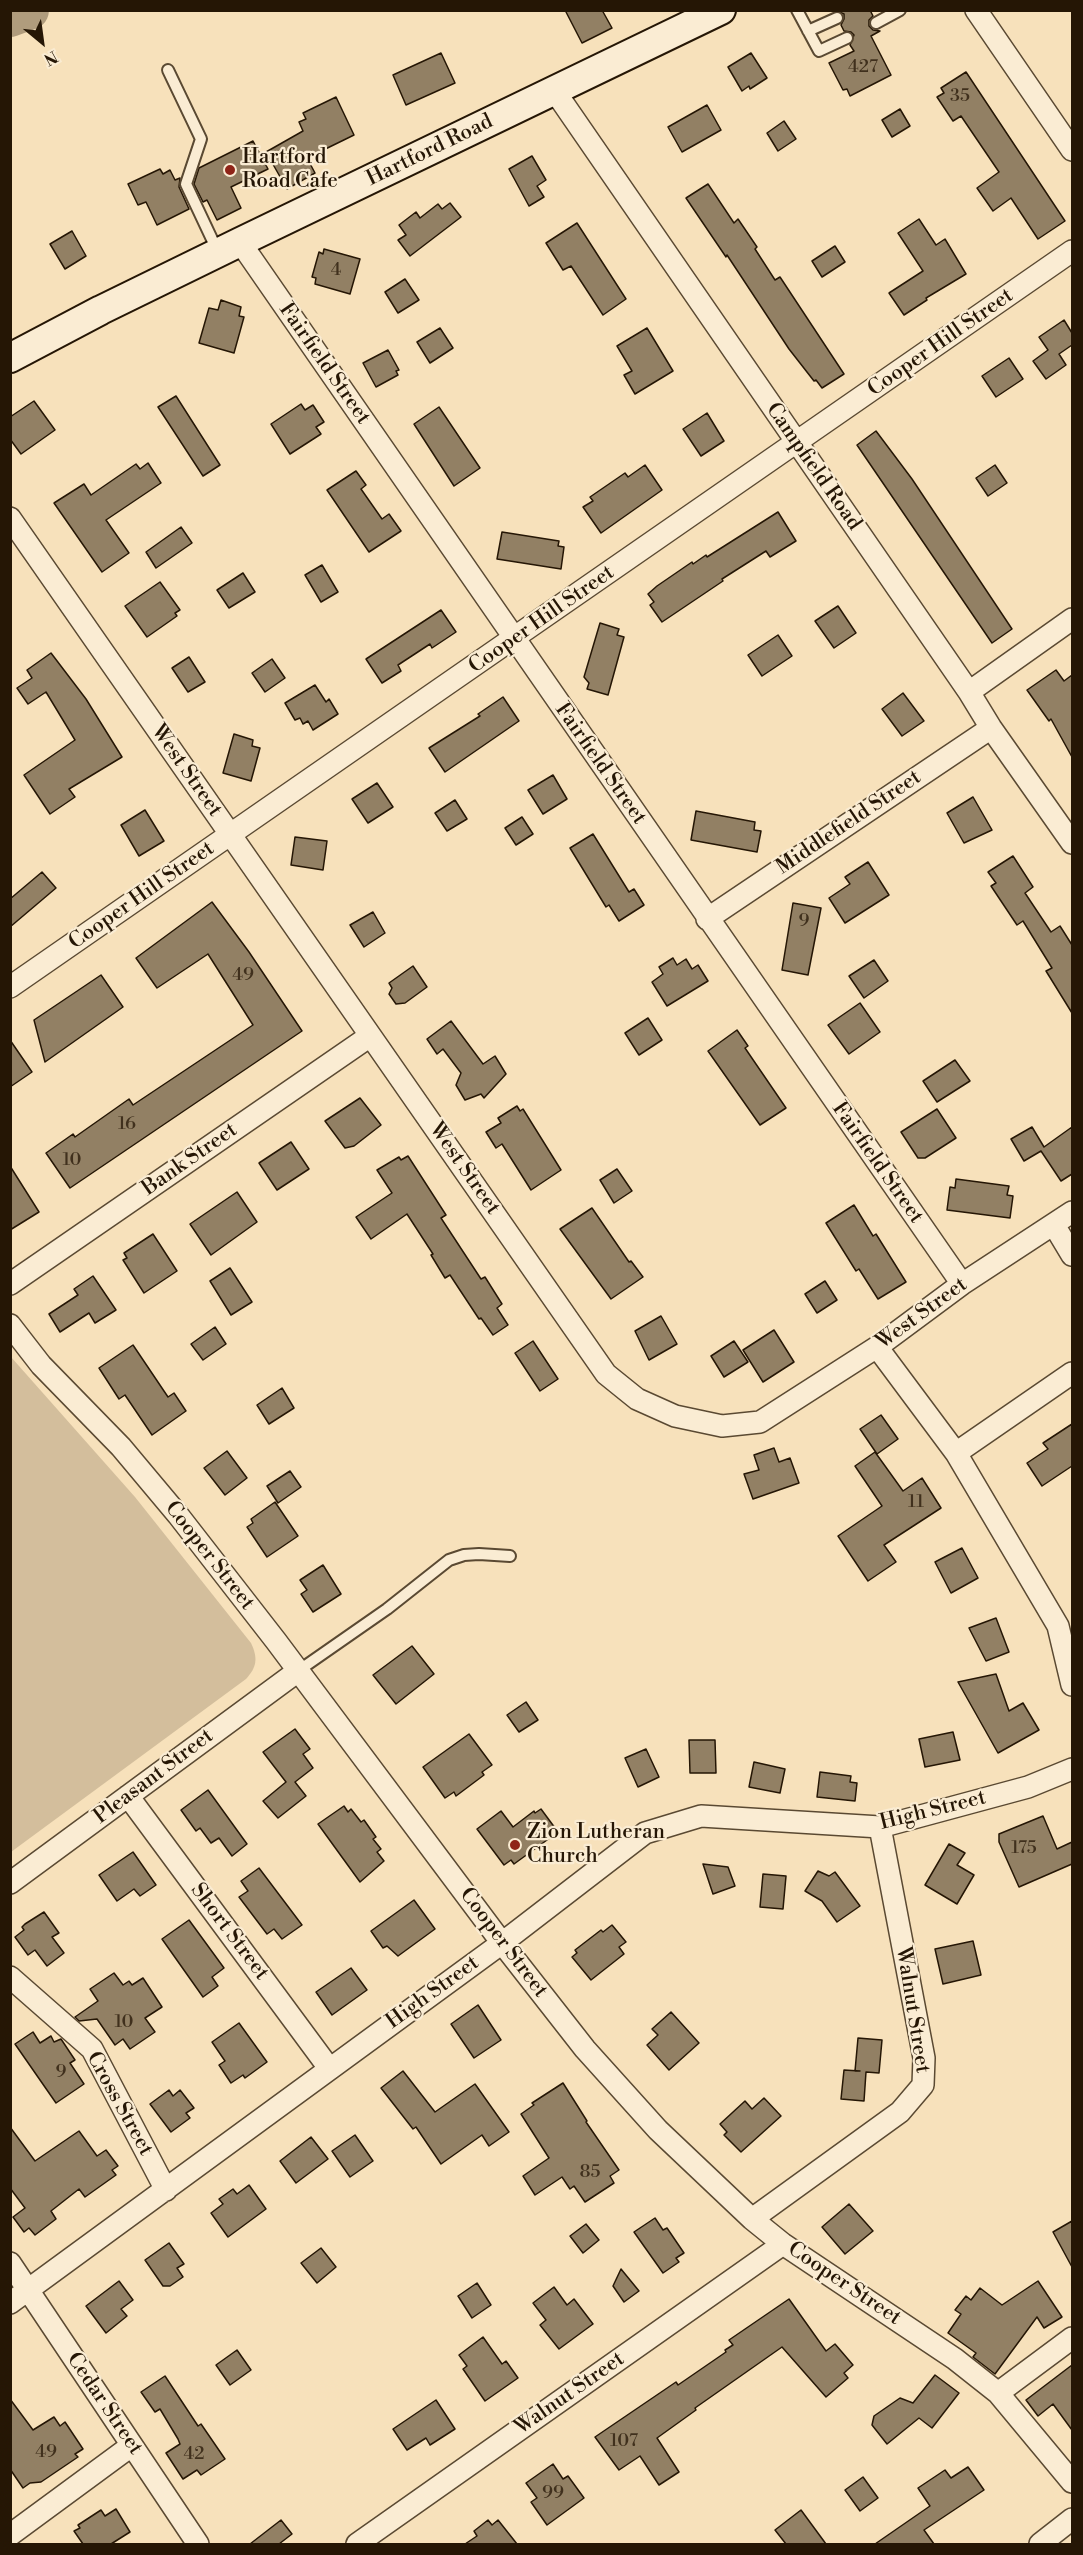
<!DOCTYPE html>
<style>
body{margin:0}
#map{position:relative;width:1083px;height:2555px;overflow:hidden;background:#f7e1bb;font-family:"Libre Bodoni",serif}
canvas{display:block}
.frame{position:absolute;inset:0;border:12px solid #251605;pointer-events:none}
.north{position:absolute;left:12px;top:12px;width:60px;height:60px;-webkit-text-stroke:4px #faecd3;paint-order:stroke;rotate:151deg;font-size:16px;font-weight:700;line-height:24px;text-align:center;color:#251605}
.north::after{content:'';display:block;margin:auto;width:21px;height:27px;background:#251605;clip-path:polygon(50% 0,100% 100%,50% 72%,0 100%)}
</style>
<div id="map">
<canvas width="1083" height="2555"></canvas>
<div class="frame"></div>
<div class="north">N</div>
</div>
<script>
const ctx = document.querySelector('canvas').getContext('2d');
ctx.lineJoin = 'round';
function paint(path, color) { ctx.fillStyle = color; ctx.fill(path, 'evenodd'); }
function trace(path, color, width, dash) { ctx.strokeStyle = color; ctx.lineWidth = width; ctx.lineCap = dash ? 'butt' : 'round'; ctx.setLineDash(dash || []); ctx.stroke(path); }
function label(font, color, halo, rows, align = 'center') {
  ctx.font = font + ' "Libre Bodoni",serif'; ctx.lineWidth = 4.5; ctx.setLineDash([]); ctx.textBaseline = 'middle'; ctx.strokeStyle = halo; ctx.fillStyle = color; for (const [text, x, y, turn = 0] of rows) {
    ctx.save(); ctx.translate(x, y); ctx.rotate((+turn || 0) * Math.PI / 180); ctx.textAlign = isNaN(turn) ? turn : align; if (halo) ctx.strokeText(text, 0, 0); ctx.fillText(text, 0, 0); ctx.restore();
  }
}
const green = new Path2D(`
 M11,1357L135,1497L251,1643C258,1658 257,1667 246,1679L11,1852Z`);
const river = new Path2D(`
 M10,17L29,10`);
const building = new Path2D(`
 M565,10H602L612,28L582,43Z
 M834,10H870L873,16L869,20V26L873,30L880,31L871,36L891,75L850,96L847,89L843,90L829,63L854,51L850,45L854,35L851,32L844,31L841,25L844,19V14Z
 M441,53L455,83L406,105L393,75Z
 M751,53L767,78L750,89L749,86L742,91L728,67Z
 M966,72L1065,221L1038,239L1011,198L993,211L977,188L999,172L961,116L953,121L937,97L944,93L941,88Z
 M336,97L354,135L307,158L315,173L287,189L266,152L303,131L299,122L306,119L303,113Z
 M707,105L721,130L682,152L668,127Z
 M900,109L910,126L892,137L882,120Z
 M784,121L796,139L778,151L767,133Z
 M253,141L268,169L231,187L241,208L217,220L207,200L203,202L194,184L199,168Z
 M532,156L546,180L537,186L544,197L529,206L509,169Z
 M160,169L163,174L170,170L175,180L180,178L179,187L189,209L157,225L146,202L138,205L128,184Z
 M708,184L734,223L738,219L757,247L755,249L775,280L780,277L844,374L822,388L816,380L814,381L789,349L727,255L726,257L686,198Z
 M450,203L461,217L410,256L398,240L406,235L399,225L416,212L420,218L438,204L442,209Z
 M919,219L936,245L945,239L966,274L926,298L927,300L904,315L889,293L923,271L898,233Z
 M577,223L626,299L603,315L571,266L563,270L546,243Z
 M72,231L86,256L65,269L50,244Z
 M835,246L845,262L822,277L812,261Z
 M324,249L360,259L350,294L315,284L316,278L312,277L319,252L323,254Z
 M405,279L419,300L398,313L385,292Z
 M221,300L241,307L239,316L244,317L234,353L199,343L209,308L218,310Z
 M1064,320L1072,333V345L1059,354L1066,365L1046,379L1033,361L1048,350L1039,337Z
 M440,328L453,348L430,363L417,342Z
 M647,328L673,371L635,394L624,375L632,371L617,346Z
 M388,350L399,370L396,371L398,375L376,387L363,363Z
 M1009,358L1023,379L996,397L982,376Z
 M176,396L220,465L203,476L158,407Z
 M34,401L55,430L21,454L10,439V417Z
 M301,404L305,410L313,405L324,422L316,427L321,434L290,454L271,424Z
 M439,407L480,468L454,486L414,424Z
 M707,413L724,441L701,456L683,429Z
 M876,431L912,479L1012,629L992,643L857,445Z
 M148,463L161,483L106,520L129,553L102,572L54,503L84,484L91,495L136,464L140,469Z
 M645,465L662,490L601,533L583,507L593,501L590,497L625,473L628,477Z
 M995,465L1007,483L988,496L976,478Z
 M356,471L366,485L361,489L382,519L389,514L401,531L369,552L327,490Z
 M778,512L796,541L770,557L766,551L722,579L723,581L662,622L650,605L654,602L648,594L657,586L692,562L693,564L706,555L707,557Z
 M181,527L192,543L156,568L146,552Z
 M502,532L559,541L558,546L564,547L561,569L497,559Z
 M322,565L338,592L321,602L305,575Z
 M243,573L255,592L229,608L217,590Z
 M160,582L180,610L175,613L177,616L147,637L125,606Z
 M838,606L856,633L834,648L815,621Z
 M441,610L456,632L432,648L430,644L398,665L401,671L382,683L366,659Z
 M600,623L619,629L617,635L624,637L608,695L587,689L589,683L584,677Z
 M778,635L792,656L762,676L748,655Z
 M51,653L86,699L122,757L69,789L75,797L50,814L24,775L75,740L46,692L28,704L17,688L32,678L27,670Z
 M189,657L205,682L188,692L172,668Z
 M272,659L285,678L265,692L252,673Z
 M1056,670L1064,681L1072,675V757L1051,719L1049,721L1027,690Z
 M315,685L326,702L329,699L338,714L313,730L308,721L303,724L300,718L295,720L285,703Z
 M903,693L924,721L902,736L882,709Z
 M503,697L519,721L445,772L429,748L480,716L478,714Z
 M234,734L253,740L252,746L260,748L251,781L223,773Z
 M553,775L567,799L543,814L528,790Z
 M377,783L393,807L368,823L352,799Z
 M973,797L992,830L964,843L947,813Z
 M455,800L467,819L447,831L435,813Z
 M145,810L164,841L139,856L121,825Z
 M696,811L755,822L754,830L761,831L757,852L691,840Z
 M522,817L533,834L516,845L505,828Z
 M593,834L629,892L634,889L644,905L619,921L609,905L606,907L570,848Z
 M295,837L327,841L323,870L291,865Z
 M1013,856L1033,887L1025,893L1051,932L1060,926L1072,945V1013L1046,971L1052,968L1023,921L1017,925L991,886L996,883L988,872Z
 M868,862L889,895L845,923L829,898L850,884L845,877Z
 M42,872L56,888L10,927V899Z
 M212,902L249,952L302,1031L70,1188L46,1153L73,1134L75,1137L129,1099L133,1105L253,1025L208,954L157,988L136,958Z
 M793,903L821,908L808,975L782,970Z
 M373,912L385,933L364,947L350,925Z
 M673,958L677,965L686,959L692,969L698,965L708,981L667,1006L652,982L663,974L659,967Z
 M874,960L888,981L864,998L849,976Z
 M413,966L427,987L405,1003L396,1004L389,994L392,988L389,983Z
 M101,975L123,1007L45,1062L34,1020Z
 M860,1003L880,1032L849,1054L828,1025Z
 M648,1018L662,1040L639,1055L625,1033Z
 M451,1021L483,1064L495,1056L506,1074L484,1098L481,1094L465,1100L456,1085L461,1073L443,1049L437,1054L427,1039Z
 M737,1030L748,1046L745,1048L786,1108L760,1125L708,1051Z
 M10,1040L32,1072L10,1087Z
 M955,1060L970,1081L937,1102L923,1081Z
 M360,1098L381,1125L354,1146L345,1148L325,1121Z
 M517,1106L520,1111L523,1109L561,1170L531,1190L502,1144L496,1148L486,1132L501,1123L498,1118Z
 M937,1109L956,1138L925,1158H918L901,1132Z
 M1032,1127L1044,1147L1072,1127V1174L1061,1181L1041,1151L1024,1161L1011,1139Z
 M291,1142L309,1169L277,1190L259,1163Z
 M408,1156L446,1215L441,1218L481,1279L485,1277L502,1304L497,1308L508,1325L493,1335L481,1318L479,1319L450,1275L445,1278L431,1255L433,1254L407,1214L371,1239L356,1217L392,1193L377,1170L399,1157L401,1160Z
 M10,1166L39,1212L10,1230Z
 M617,1169L632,1191L614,1203L600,1180Z
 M956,1179L1009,1186L1007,1195L1013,1196L1010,1218L947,1210L950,1187L955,1188Z
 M237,1192L257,1222L211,1255L190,1224Z
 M854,1205L873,1236L876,1234L906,1282L878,1299L859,1269L856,1271L826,1223Z
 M592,1208L629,1262L631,1261L643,1277L611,1299L560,1229Z
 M153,1234L177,1271L144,1293L123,1260L127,1258L124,1253Z
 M230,1268L252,1302L231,1315L210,1281Z
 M93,1276L116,1310L95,1323L89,1313L60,1332L49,1314L78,1295L74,1289Z
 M825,1281L837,1300L817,1313L805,1294Z
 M661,1316L677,1344L649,1360L635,1331Z
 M215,1327L226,1344L203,1360L191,1344Z
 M774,1330L794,1362L763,1382L743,1350Z
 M533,1341L558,1379L540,1391L515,1353Z
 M734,1341L748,1362L724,1377L711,1356Z
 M133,1345L168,1397L174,1393L186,1411L152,1435L125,1395L119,1399L99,1368Z
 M282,1388L294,1408L269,1424L257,1405Z
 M881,1415L898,1439L877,1454L860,1429Z
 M1072,1424V1466L1042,1486L1027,1463L1048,1449L1043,1443Z
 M774,1448L779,1462L790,1458L799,1483L753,1499L744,1474L759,1470L754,1455Z
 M227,1451L247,1478L225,1495L204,1468Z
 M875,1452L903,1491L922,1478L941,1508L884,1545L896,1562L868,1581L838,1536L882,1506L855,1466Z
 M290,1471L301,1487L278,1503L267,1486Z
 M275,1502L298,1536L267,1557L247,1527L253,1523L251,1519Z
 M962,1548L978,1578L951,1593L935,1562Z
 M323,1565L341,1594L313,1612L301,1594L307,1590L300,1580Z
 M996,1618L1009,1652L986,1661L969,1628Z
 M412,1646L434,1674L396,1704L373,1675Z
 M996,1674L1009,1711L1023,1703L1039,1730L998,1753L958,1682Z
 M526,1702L538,1720L519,1732L507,1715Z
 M295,1729L310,1749L303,1754L313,1768L295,1782L306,1796L278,1818L263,1801L286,1782L263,1752Z
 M953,1732L960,1760L925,1767L919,1739Z
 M469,1734L492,1765L482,1772L484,1775L456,1796L454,1792L445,1798L423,1767Z
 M689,1740H715L716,1773H690Z
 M646,1749L659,1777L638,1787L625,1758Z
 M754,1762L785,1769L780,1793L749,1787Z
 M820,1772L851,1776L850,1782L857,1783L855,1801L817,1797Z
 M208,1790L247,1844L232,1856L219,1838L211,1843L200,1828L196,1831L181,1810Z
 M344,1806L348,1812L351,1809L361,1822L364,1820L376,1837L373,1839L381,1849L377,1852L384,1861L360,1882L318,1824Z
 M541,1809L558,1832L514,1864L511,1860L504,1865L477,1829L501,1811L513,1827L534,1811L535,1813Z
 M1043,1816L1057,1849L1072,1842V1864L1019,1887L999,1842V1834Z
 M949,1844L965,1853L957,1865L974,1875L957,1904L925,1885Z
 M133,1852L156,1885L140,1896L134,1889L117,1901L99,1875Z
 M703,1864L728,1867L735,1886L713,1894Z
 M259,1868L302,1925L282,1939L274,1929L267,1934L239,1897L248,1891L241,1881Z
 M818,1871L829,1876L835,1872L860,1906L837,1922L822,1901L805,1891Z
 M763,1874L786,1876L783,1909L760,1907Z
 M414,1900L435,1929L398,1956L387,1946L383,1948L371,1931Z
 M44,1912L59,1933L52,1937L64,1953L47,1966L35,1950L28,1955L15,1937L24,1930L22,1927L25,1924Z
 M189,1920L224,1968L212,1977L218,1986L203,1997L162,1939Z
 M612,1925L626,1942L619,1947L624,1954L591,1980L572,1957L577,1953L575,1950L601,1930L603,1932Z
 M973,1941L981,1975L943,1984L935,1949Z
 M351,1968L367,1990L332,2015L316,1992Z
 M114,1973L123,1985L129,1981L132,1985L143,1978L162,2007L145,2018L155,2032L130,2049L123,2039L115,2045L97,2019L79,2021L75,2017L98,2001L90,1989Z
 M478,2005L501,2040L474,2058L451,2024Z
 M671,2012L699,2043L669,2070L647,2045L658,2035L652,2029Z
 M239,2023L267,2062L245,2078L243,2075L231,2083L219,2065L225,2061L212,2042Z
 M33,2032L40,2043L51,2036L54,2042L61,2039L75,2060L70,2063L84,2084L56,2103L15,2044Z
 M858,2038L882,2040L879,2073L866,2072L864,2101L841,2099L844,2070L860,2071H855Z
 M403,2071L435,2112L475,2084L509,2132L489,2146L482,2135L441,2164L416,2127L413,2129L381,2088Z
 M563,2083L587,2121L586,2122L619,2170L610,2176L614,2183L585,2202L574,2186L570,2189L562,2177L535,2195L523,2176L549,2158L521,2114L534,2105L532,2103Z
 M169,2090L173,2096L180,2090L194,2108L186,2113L190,2118L171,2132L150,2104Z
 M764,2098L781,2116L741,2152L724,2135L727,2132L720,2124L745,2101L752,2109Z
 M10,2127L35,2161L79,2131L97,2156L106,2150L118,2166L112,2170L116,2175L85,2197L79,2189L51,2211L56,2219L35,2235L29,2228L24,2232L13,2217L25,2208L10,2188Z
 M355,2135L373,2161L350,2177L332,2151Z
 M311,2137L328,2159L296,2183L280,2161Z
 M249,2185L266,2209L228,2237L211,2213L223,2204L219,2199L233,2189L237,2194Z
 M849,2204L873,2231L845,2254L822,2227Z
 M655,2218L663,2230L667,2228L684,2253L676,2258L679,2262L663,2273L634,2232Z
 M1072,2221V2267L1053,2232Z
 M586,2224L599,2240L583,2253L570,2236Z
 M169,2243L184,2264L177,2268L183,2277L170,2286H163L145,2260Z
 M321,2248L336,2267L317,2283L301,2263Z
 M621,2269L639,2291L624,2302L613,2286Z
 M119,2281L133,2300L121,2309L127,2316L106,2333L86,2306Z
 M1038,2281L1062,2317L1044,2328L1037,2317L995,2374L973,2357L976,2353L948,2333L961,2314L955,2310L966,2296L971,2300L980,2288L1002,2305Z
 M477,2283L491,2305L472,2318L458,2296Z
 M554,2287L567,2305L574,2299L593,2324L559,2349L540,2325L546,2320L533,2303Z
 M789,2299L826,2351L835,2344L853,2365L844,2373L848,2378L826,2397L782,2347L695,2408L696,2410L657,2438L679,2472L659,2485L640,2456L619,2470L595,2437L676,2382L678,2385L726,2352L725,2350L733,2345L729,2340Z
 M483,2337L502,2364L506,2361L518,2378L485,2401L463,2369L467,2366L459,2355Z
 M237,2350L251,2370L230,2385L216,2365Z
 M1072,2365V2430L1053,2404L1038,2416L1026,2400Z
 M935,2375L959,2393L932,2428L919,2418L887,2444L872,2425L874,2416L900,2398L913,2403Z
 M165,2376L198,2426L201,2424L225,2459L201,2475L197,2470L183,2479L166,2453L180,2444L178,2439L160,2409L155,2412L141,2392Z
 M10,2399L33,2430L54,2417L60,2426L65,2422L83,2449L75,2454L78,2457L41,2482L30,2483L23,2488L10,2469Z
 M436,2400L455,2429L430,2445L426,2438L407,2450L393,2429Z
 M553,2464L563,2479L568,2476L584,2498L547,2525L531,2502L537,2498L526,2483Z
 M968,2467L984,2490L924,2530L934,2544H875L930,2506L918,2488L945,2470L951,2478Z
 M863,2477L878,2498L860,2511L845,2490Z
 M116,2509L130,2532L111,2544H83L74,2531L80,2528L78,2525L101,2510L105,2516Z
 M801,2510L826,2544H786L775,2530Z
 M281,2520L292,2534L279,2544H250Z
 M488,2520L492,2525L498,2520L517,2544H465L477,2536L474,2531Z`);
const lane = new Path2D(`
 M797,10L819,51L847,38
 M876,23L900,10
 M808,31L837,18
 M168,70L201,139L186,184L218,252
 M298,1671L387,1609L449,1560L464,1555L479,1554L510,1556`);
const street = new Path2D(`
 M976,10L1072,150
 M554,90L969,692L991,728L1072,843
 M240,242L962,1284
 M10,518L606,1374L637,1399L675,1416L722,1426L760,1422L877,1347L962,1284L1072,1212
 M969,692L1072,619
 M707,919L991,728
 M10,987L1072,251
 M1054,1225L1072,1255
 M10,1284L370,1036
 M10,1325L41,1365L121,1447L178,1515L276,1641L502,1943L585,2049L658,2130L752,2219L783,2244L955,2359L998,2393L1072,2482
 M877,1347L956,1453L1058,1626L1072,1685
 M956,1453L1072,1373
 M128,1796L329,2068
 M10,1883L298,1671
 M10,1977L92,2049L166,2190
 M752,2219L900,2112L923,2085L924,2058L880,1827
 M10,2263L198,2544
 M10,2303L502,1943L645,1833L701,1816L880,1827L1028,1787L1072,1769
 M998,2393L1072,2338
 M10,2535L131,2446
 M357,2544L783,2244
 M1040,2544L1072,2519`);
const secondary = new Path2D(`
 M10,358L101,310L240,242L721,10`);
const markers = [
 [230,170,6,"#8f2418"],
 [515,1845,6,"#8f2418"]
];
const numberNames = [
 ["427",863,68],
 ["35",960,97],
 ["4",336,271],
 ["9",804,922],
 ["49",243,976],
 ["16",127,1125],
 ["10",72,1161],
 ["11",916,1503],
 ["175",1024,1849],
 ["10",124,2023],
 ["9",61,2073],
 ["85",590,2173],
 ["107",624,2442],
 ["49",46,2453],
 ["42",194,2455],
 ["99",553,2494]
];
const streetNames = [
 ["Hartford Road",430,151,-26],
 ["Cooper Hill Street",941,343,-35],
 ["Fairfield Street",324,364,55],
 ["Campfield Road",813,467,55],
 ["Cooper Hill Street",542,620,-35],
 ["Fairfield Street",600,764,55],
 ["West Street",186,771,55],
 ["Middlefield Street",849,823,-34],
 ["Cooper Hill Street",142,896,-35],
 ["Bank Street",190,1160,-35],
 ["Fairfield Street",877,1163,55],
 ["West Street",464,1169,55],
 ["West Street",922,1314,-36],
 ["Cooper Street",209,1556,52],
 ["Pleasant Street",154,1777,-37],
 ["High Street",933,1811,-14],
 ["Short Street",229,1932,53],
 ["Cooper Street",503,1943,53],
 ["High Street",433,1993,-36],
 ["Walnut Street",912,2010,81],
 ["Cross Street",119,2104,61],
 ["Cooper Street",844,2284,34],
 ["Walnut Street",570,2394,-35],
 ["Cedar Street",104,2404,56]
];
const poiNames = [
 ["Hartford",242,158],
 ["Road Cafe",242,182],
 ["Zion Lutheran",527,1833],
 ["Church",527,1857]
];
paint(green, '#d3be9c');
trace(river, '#b09c7d', 40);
paint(building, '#928064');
trace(building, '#251605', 1.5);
trace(lane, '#5a4932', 14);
trace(street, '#5a4932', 24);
trace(secondary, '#251605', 32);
trace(lane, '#faecd3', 10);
trace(street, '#faecd3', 21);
trace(secondary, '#faecd3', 28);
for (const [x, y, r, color] of markers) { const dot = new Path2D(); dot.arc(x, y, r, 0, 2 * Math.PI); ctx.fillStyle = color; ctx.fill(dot); trace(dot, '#faecd3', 2); }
label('18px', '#40301d', null, numberNames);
label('21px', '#251605', '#faecd3', streetNames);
label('21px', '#251605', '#faecd3', poiNames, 'left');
</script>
